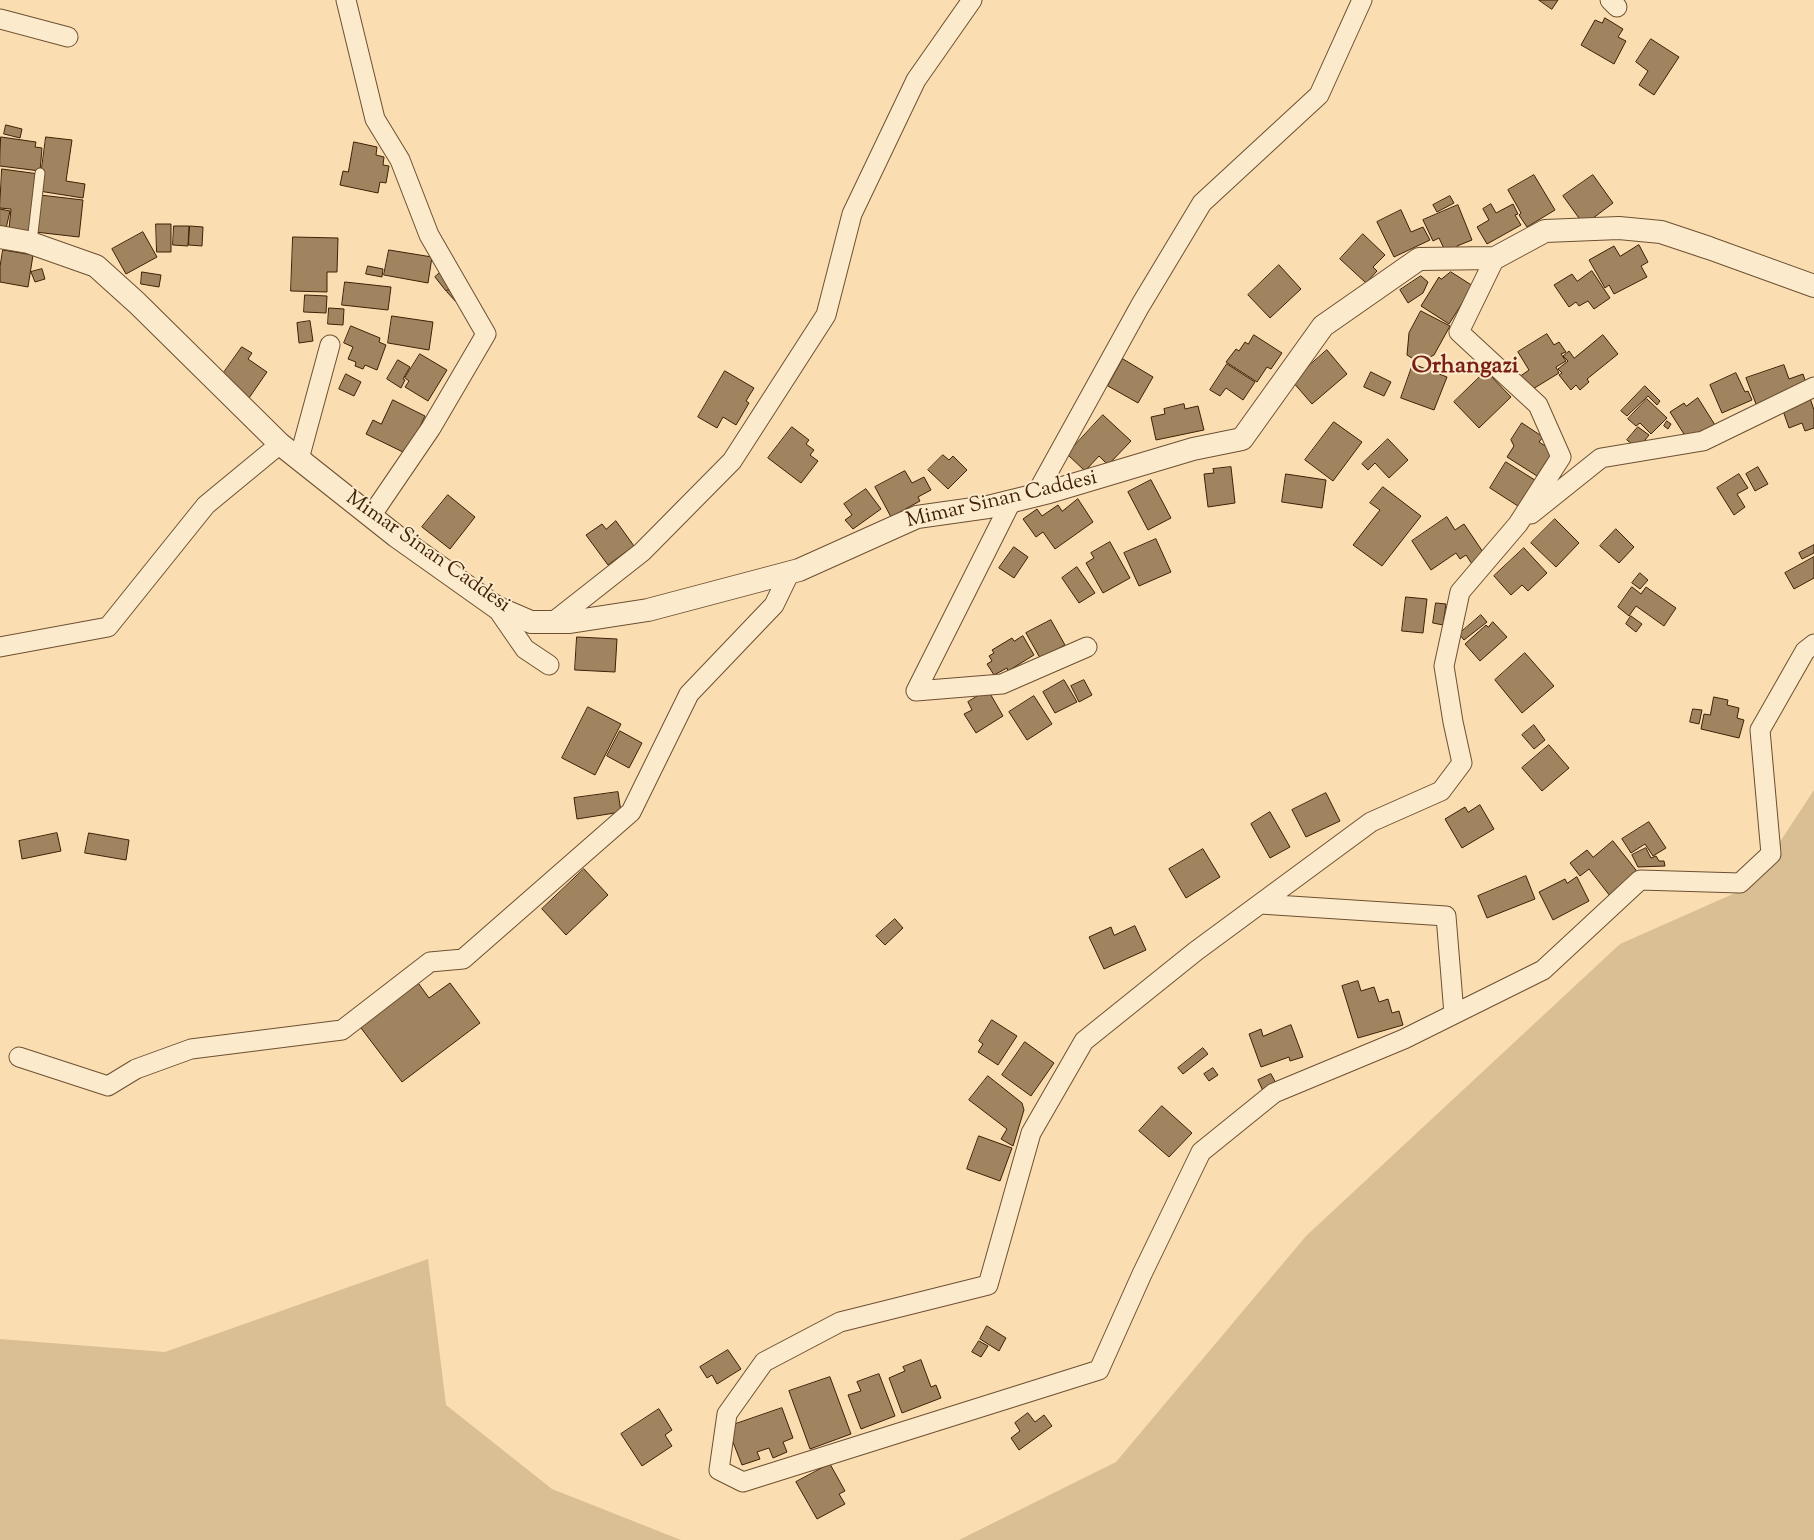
<!DOCTYPE html>
<style>
body{margin:0}
canvas{display:block;background:#fadeb1}
</style>
<canvas width="1814" height="1540"></canvas>
<script>
const ctx = document.querySelector('canvas').getContext('2d');
ctx.lineJoin = 'round';
function paint(path, color) { ctx.fillStyle = color; ctx.fill(path, 'evenodd'); }
function trace(path, color, width, dash) { ctx.strokeStyle = color; ctx.lineWidth = width; ctx.lineCap = dash ? 'butt' : 'round'; ctx.setLineDash(dash || []); ctx.stroke(path); }
function label(font, color, halo, rows, align = 'center') {
  ctx.font = font + ' "Sorts Mill Goudy",serif'; ctx.lineWidth = 4; ctx.setLineDash([]); ctx.textBaseline = 'middle'; ctx.strokeStyle = halo; ctx.fillStyle = color; for (const [text, x, y, turn = 0] of rows) {
    ctx.save(); ctx.translate(x, y); ctx.rotate((+turn || 0) * Math.PI / 180); ctx.textAlign = isNaN(turn) ? turn : align; if (halo) ctx.strokeText(text, 0, 0); ctx.fillText(text, 0, 0); ctx.restore();
  }
}
const green = new Path2D(`
 M1814,790V1540H959L1116,1462L1306,1236L1620,944L1751,886Z
 M428,1259L446,1405L552,1489L681,1540H0V1339L165,1352Z`);
const building = new Path2D(`
 M1539,0H1558L1552,9Z
 M1605,18L1623,29L1618,37L1626,41L1614,64L1581,45L1595,20L1602,23Z
 M1651,39L1679,57L1654,95L1639,85L1648,71L1636,62Z
 M6,125L22,129L20,138L4,134Z
 M1,137L36,142L35,147L42,148L40,171L0,166Z
 M46,137L72,140L66,181L85,184L83,198L39,191Z
 M354,142L377,147L376,155L384,157L383,165L389,166L386,183L380,182L378,193L340,185L343,171L348,172Z
 M2,169L39,174L32,232L9,229L11,209L0,208Z
 M1534,175L1555,210L1527,227L1519,215L1521,213L1508,190Z
 M1593,175L1613,203L1584,225L1563,196Z
 M40,195L83,200L79,237L35,232Z
 M1450,196L1454,203L1437,212L1433,205Z
 M1491,204L1496,213L1513,204L1518,214L1515,215L1521,225L1487,244L1477,227L1489,220L1483,209Z
 M1458,205L1472,240L1457,246L1458,250L1447,255L1439,238L1433,241L1423,220Z
 M0,209L10,211L5,233L0,232Z
 M1401,210L1411,232L1423,227L1430,240L1394,257L1377,222Z
 M156,224H171V252H157Z
 M174,226H189L188,246L173,245Z
 M190,226L203,227L202,246L189,245Z
 M143,232L157,257L126,274L112,249Z
 M1363,234L1385,255L1373,267L1377,271L1366,283L1340,259Z
 M293,237L338,238L337,272H327V292L291,291Z
 M1639,245L1648,262L1641,266L1647,277L1614,294L1609,285L1605,288L1589,260L1614,246L1620,256Z
 M3,250L33,255L28,287L0,282V267Z
 M389,250L432,257L428,283L384,275Z
 M1279,265L1301,289L1270,318L1248,295Z
 M368,266L383,269L382,277L366,274Z
 M42,269L45,279L35,282L31,272Z
 M1592,271L1610,298L1594,309L1588,301L1579,306L1576,302L1569,307L1554,285L1572,274L1577,281Z
 M142,272L161,275L159,287L141,284Z
 M441,272L453,286L446,291L435,277Z
 M1451,272L1473,286L1449,324L1421,306L1439,277L1441,279Z
 M1421,276L1428,282L1423,293L1408,303L1400,290Z
 M345,282L391,287L388,310L342,305Z
 M453,287L463,298L457,303L447,292Z
 M305,295L327,296L326,313L304,312Z
 M329,308L344,309L343,325L328,324Z
 M1421,311L1450,326L1434,355L1428,358L1423,355L1415,360L1407,355L1409,333Z
 M392,316L433,322L429,350L388,343Z
 M310,321L313,341L299,343L297,323Z
 M351,326L380,338L379,342L386,345L377,370L365,365L363,369L355,366L356,362L348,359L353,347L344,343Z
 M1547,334L1554,345L1559,342L1566,352L1561,354L1566,361L1556,367L1559,373L1528,392L1519,377L1529,370L1518,352Z
 M1254,335L1282,353L1271,369L1267,367L1257,382L1226,362L1236,349L1239,351L1245,342L1248,344Z
 M1603,335L1618,354L1587,379L1589,382L1580,390L1576,385L1571,390L1559,375L1562,373L1558,369L1568,361L1563,356L1569,351L1574,358Z
 M242,347L252,353L248,359L267,372L249,398L220,378Z
 M1327,350L1347,374L1312,404L1292,381Z
 M420,354L447,370L428,401L405,387L409,381L405,378Z
 M1123,359L1153,377L1138,403L1108,386Z
 M398,360L410,367L403,379L405,380L401,388L387,379Z
 M1227,364L1255,382L1243,400L1226,388L1220,396L1210,390Z
 M1413,364L1447,377L1434,410L1401,398Z
 M1784,365L1789,379L1803,374L1807,386L1756,404L1746,378Z
 M725,371L754,388L746,401L749,403L736,425L723,417L717,428L698,417Z
 M1486,371L1511,397L1479,428L1454,402Z
 M1371,372L1391,382L1384,396L1364,387Z
 M1736,373L1745,392L1748,391L1752,400L1722,413L1710,385Z
 M346,374L361,382L354,396L339,389Z
 M1645,386L1660,401L1657,405L1648,396L1627,416L1621,411Z
 M1809,395L1814,410V428L1805,431L1802,423L1789,428L1781,405Z
 M1698,398L1715,425L1689,442L1670,412L1684,403L1686,406Z
 M1647,399L1667,418L1651,434L1640,423L1636,426L1628,419Z
 M393,400L425,416L407,454L366,434L373,420L381,424Z
 M1184,404L1185,409L1198,406L1204,430L1156,440L1151,417L1165,414L1164,409Z
 M1103,415L1131,441L1108,465L1099,456L1085,471L1067,454Z
 M1667,421L1671,424L1668,429L1664,426Z
 M1334,422L1362,442L1333,481L1305,460Z
 M1522,423L1543,437L1539,442L1553,451L1537,476L1507,457L1514,446L1511,440Z
 M792,427L809,440L806,444L814,450L810,455L818,461L801,483L768,458Z
 M1638,427L1649,435L1638,449L1627,440Z
 M1388,439L1408,460L1389,478L1375,463L1368,470L1362,464Z
 M943,455L949,460L953,456L967,470L948,489L928,470Z
 M1506,462L1538,482L1521,508L1490,488Z
 M1231,467L1235,503L1208,507L1204,474L1214,473L1213,469Z
 M1758,467L1768,484L1755,491L1746,474Z
 M905,471L912,483L924,477L931,490L918,497L920,501L891,517L875,487Z
 M1286,474L1326,480L1322,508L1282,502Z
 M1739,474L1748,488L1737,494L1745,507L1734,515L1717,488Z
 M1151,480L1171,518L1148,530L1128,492Z
 M1383,487L1421,516L1382,566L1353,545L1380,510L1370,503Z
 M866,489L881,509L853,529L845,520L852,515L844,504Z
 M448,495L475,517L450,549L422,527Z
 M1078,499L1093,522L1055,549L1043,532L1036,537L1023,519L1037,509L1042,516L1058,505L1062,511Z
 M1447,517L1455,530L1464,524L1487,558L1474,567L1466,555L1460,559L1456,553L1431,570L1412,541Z
 M1555,519L1579,543L1556,567L1531,543Z
 M616,521L634,546L608,565L586,535L602,524L606,529Z
 M1616,529L1634,547L1619,563L1600,546Z
 M1156,539L1171,572L1139,586L1124,553Z
 M1110,542L1130,578L1103,593L1086,563L1094,558L1091,553Z
 M1814,545V553L1802,559L1799,553Z
 M1014,547L1028,557L1014,578L999,568Z
 M1524,548L1547,573L1528,591L1522,585L1511,595L1494,576Z
 M1814,557V578L1794,589L1785,573Z
 M1077,567L1095,593L1079,603L1062,578Z
 M1640,573L1648,580L1640,589L1632,583Z
 M1632,587L1641,594L1646,587L1676,608L1664,626L1636,606L1629,616L1618,607Z
 M1406,597L1427,599L1423,633L1402,631Z
 M1436,603L1446,604L1443,625L1433,623Z
 M1481,615L1487,622L1464,640L1459,634Z
 M1631,616L1642,624L1636,632L1626,624Z
 M1051,620L1065,645L1040,658L1026,633Z
 M1493,622L1507,637L1480,661L1465,644L1486,625L1488,627Z
 M1023,636L1034,655L1008,671L1007,668L994,675L987,664L992,661L989,656L994,653L992,650L1012,638L1014,641Z
 M577,637L617,639L615,672L575,670Z
 M1525,653L1554,686L1522,713L1495,680Z
 M1064,680L1077,702L1055,713L1043,692Z
 M1084,680L1092,695L1079,702L1071,686Z
 M988,690L1003,716L976,733L964,714L972,710L968,702Z
 M1034,696L1052,724L1027,740L1009,712Z
 M1714,697L1728,700L1727,705L1739,708L1737,718L1744,720L1739,738L1701,729L1704,714L1710,715Z
 M588,707L621,724L595,775L562,758Z
 M1693,709L1702,710L1699,724L1690,722Z
 M1534,725L1545,740L1534,749L1522,735Z
 M620,731L642,743L629,768L607,756Z
 M1549,745L1569,768L1542,791L1522,768Z
 M618,792L621,812L577,819L574,798Z
 M1326,793L1340,821L1306,837L1292,810Z
 M1480,805L1494,829L1462,848L1445,819L1465,807L1468,812Z
 M1270,812L1290,847L1270,858L1251,824Z
 M1649,822L1666,848L1653,856L1645,844L1631,853L1622,839Z
 M57,833L61,851L22,859L19,841Z
 M89,833L129,840L126,860L85,853Z
 M1613,841L1639,874L1610,896L1589,869L1580,876L1570,863L1587,850L1593,857Z
 M1646,848L1651,858L1656,856L1659,861H1664L1665,866L1638,867L1632,855Z
 M1203,849L1220,877L1186,898L1169,869Z
 M584,869L608,895L566,935L542,909Z
 M1526,876L1535,899L1487,918L1478,896Z
 M1577,877L1589,901L1553,920L1539,892L1565,879L1567,883Z
 M895,919L903,928L885,945L876,936Z
 M1135,926L1146,950L1104,969L1089,937L1111,927L1114,935Z
 M416,980L429,998L450,983L480,1023L402,1082L358,1024Z
 M1358,981L1361,991L1374,987L1379,1002L1388,999L1392,1013L1399,1011L1403,1025L1358,1038L1342,986Z
 M992,1020L1017,1036L998,1065L978,1052L983,1044L979,1041Z
 M1291,1025L1303,1057L1290,1061L1289,1057L1261,1067L1249,1034L1261,1029L1263,1036Z
 M1025,1042L1054,1063L1031,1096L1002,1075Z
 M1203,1048L1208,1054L1183,1074L1178,1068Z
 M1213,1068L1218,1075L1209,1081L1204,1074Z
 M1271,1074L1277,1085L1263,1091L1258,1080Z
 M988,1076L1022,1103L1024,1110L1013,1146L1001,1139L1007,1129L969,1100Z
 M1162,1106L1192,1133L1169,1157L1139,1131Z
 M979,1136L1012,1148L1000,1181L967,1169Z
 M987,1326L1006,1338L999,1351L980,1339Z
 M979,1341L988,1346L981,1357L972,1352Z
 M728,1350L741,1369L717,1384L712,1375L707,1378L700,1367Z
 M921,1360L931,1387L936,1385L941,1398L902,1413L889,1378L905,1371L903,1367Z
 M879,1374L895,1416L861,1429L848,1395L861,1391L857,1382Z
 M830,1377L851,1434L810,1449L789,1391Z
 M782,1408L793,1438L783,1442L787,1452L773,1458L769,1448L757,1452L760,1459L742,1465L727,1427Z
 M659,1409L672,1430L665,1435L672,1446L642,1466L621,1434Z
 M1028,1413L1035,1422L1044,1415L1052,1426L1019,1450L1011,1438L1020,1431L1015,1423Z
 M830,1464L845,1491L839,1494L845,1504L817,1519L796,1482Z`);
const service = new Path2D(`
 M32,242L40,173`);
const minor = new Path2D(`
 M346,0L375,119L400,160L429,235L486,334L431,428L371,516
 M1610,0L1617,7
 M0,19L68,37
 M1495,258L1459,332L1538,405L1561,457L1518,524L1460,592L1444,666L1453,722L1462,763L1441,791L1371,822L1196,951L1084,1041L1031,1133L988,1285L840,1322L764,1362L727,1414L719,1470L743,1482L1099,1370L1142,1274L1201,1152L1274,1093L1404,1039L1543,970L1640,880L1740,883L1771,854L1760,730L1805,651L1814,644
 M299,459L330,345
 M1035,496L1140,306L1202,203L1319,95L1362,0
 M1011,502L916,691L1002,684L1087,647
 M1531,514L1601,458L1703,441L1814,387
 M496,607L525,649L549,665
 M553,622L642,552L732,461L826,315L852,214L916,80L972,0
 M0,647L108,627L206,505L280,444
 M1260,904L1446,916L1454,1014
 M19,1057L108,1086L136,1069L191,1049L342,1030L430,962L463,959L631,812L689,694L774,605L790,572`);
const tertiary = new Path2D(`
 M0,237L28,242L96,266L137,303L280,444L396,536L496,607L531,622H570L648,610L799,570L917,517L988,507L1049,492L1193,449L1242,439L1323,326L1419,259L1495,258L1545,231L1619,228L1661,232L1709,248L1814,286`);
const streetNames = [
 ["Mimar Sinan Caddesi",1002,501,-13],
 ["Mimar Sinan Caddesi",427,553,35]
];
const quarterNames = [
 ["Orhangazi",1465,368]
];
paint(green, '#dabe94');
paint(building, '#a0835f');
trace(building, '#3e2106', 1);
trace(service, '#6d5031', 11);
trace(minor, '#6d5031', 21);
trace(tertiary, '#6d5031', 24);
trace(service, '#fceacc', 9);
trace(minor, '#fceacc', 19);
trace(tertiary, '#fceacc', 22);
label('21px', '#3e2106', '#fceacc', streetNames);
label('bold 24px', '#7a1f14', '#fceacc', quarterNames);
</script>
